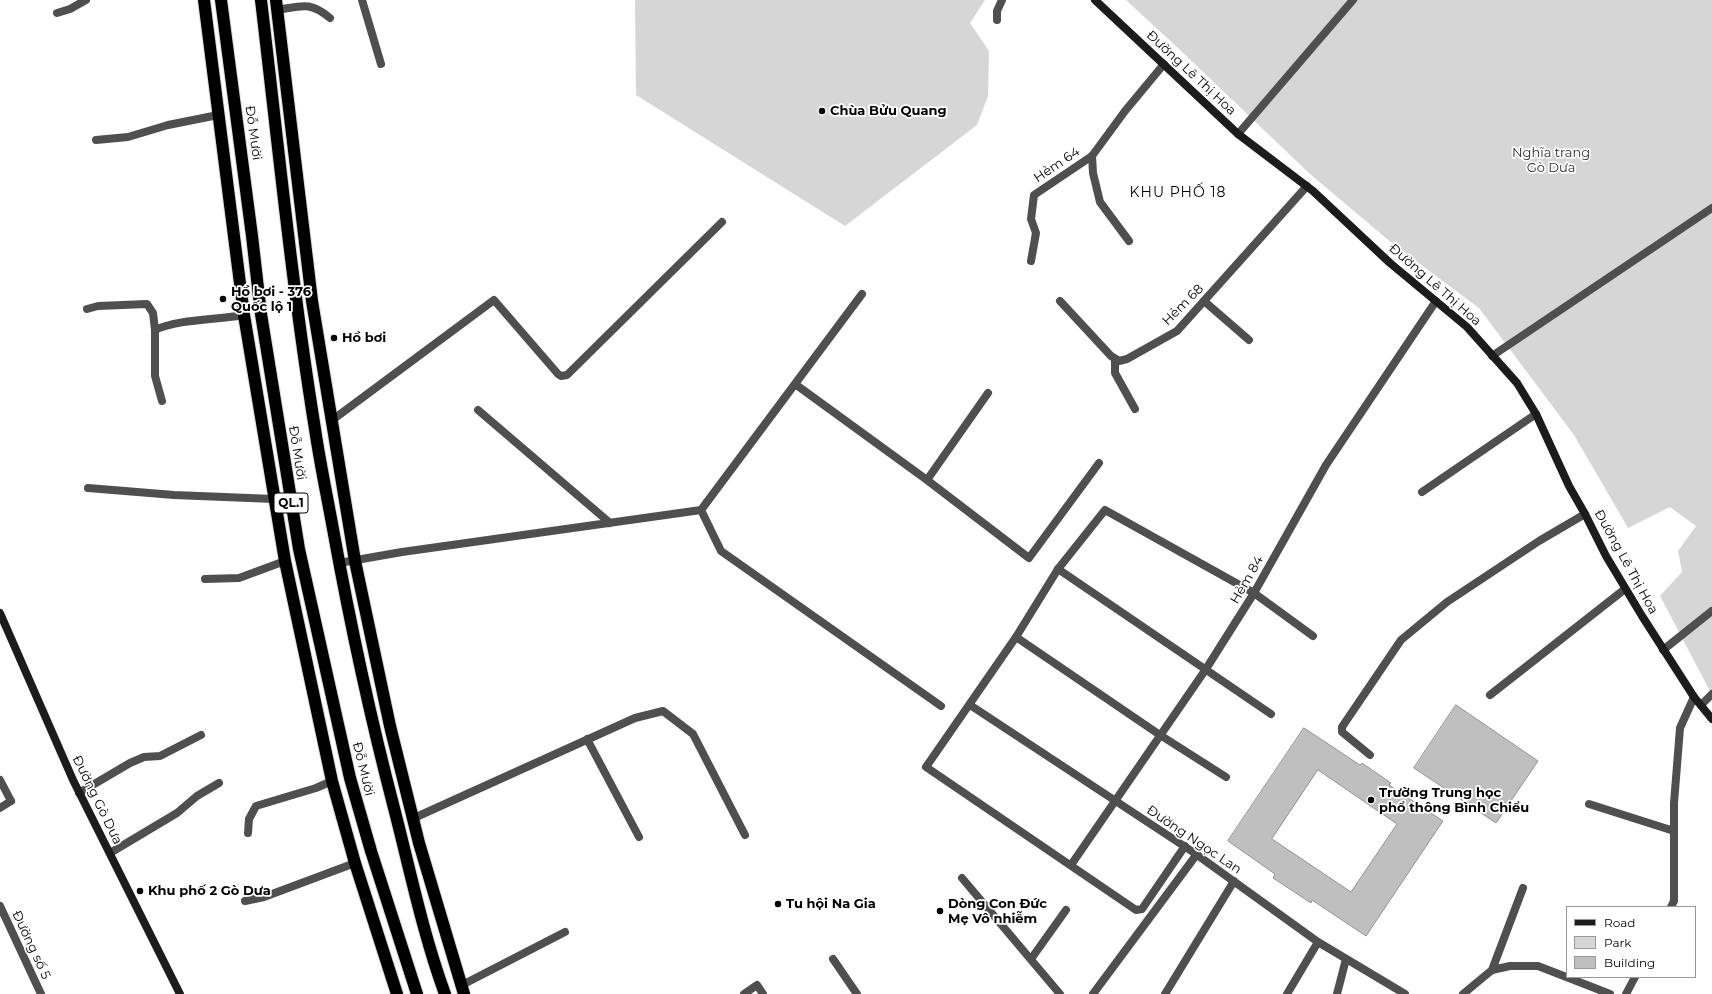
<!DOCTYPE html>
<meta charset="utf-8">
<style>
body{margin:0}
#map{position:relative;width:1712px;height:994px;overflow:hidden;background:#fff;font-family:Montserrat,sans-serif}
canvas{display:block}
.legend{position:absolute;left:1566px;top:906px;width:130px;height:72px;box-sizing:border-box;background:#fff;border:1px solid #999;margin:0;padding:5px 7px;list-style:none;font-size:12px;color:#000}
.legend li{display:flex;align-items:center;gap:8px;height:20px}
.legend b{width:20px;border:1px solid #999}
</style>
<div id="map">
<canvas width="1712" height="994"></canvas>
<ul class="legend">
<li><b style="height:5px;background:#1c1c1c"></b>Road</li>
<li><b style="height:11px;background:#d6d6d6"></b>Park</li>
<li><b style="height:11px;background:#bfbfbf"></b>Building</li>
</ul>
</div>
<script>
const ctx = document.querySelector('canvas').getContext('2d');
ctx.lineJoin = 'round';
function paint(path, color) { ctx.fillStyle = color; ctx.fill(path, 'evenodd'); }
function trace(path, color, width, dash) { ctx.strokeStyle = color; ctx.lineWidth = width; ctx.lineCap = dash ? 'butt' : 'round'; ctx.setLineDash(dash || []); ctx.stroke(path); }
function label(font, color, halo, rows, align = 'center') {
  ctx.font = font + ' Montserrat,sans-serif'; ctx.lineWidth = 3.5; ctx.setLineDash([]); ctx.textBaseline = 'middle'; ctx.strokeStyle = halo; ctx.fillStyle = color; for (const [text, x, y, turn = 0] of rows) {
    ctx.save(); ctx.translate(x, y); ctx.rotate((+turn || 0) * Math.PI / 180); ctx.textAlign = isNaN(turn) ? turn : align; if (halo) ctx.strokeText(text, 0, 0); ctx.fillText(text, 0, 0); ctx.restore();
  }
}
const green = new Path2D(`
 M635,0H985L970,23L989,51L988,96L977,125L845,226L636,95Z
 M1126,0H1712V695L1660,596L1682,572L1678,551L1696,526L1670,507L1628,528L1574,435L1479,308L1393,244L1310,174L1179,49Z`);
const building = new Path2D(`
 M1456,705L1538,761L1496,823L1414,768Z
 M1304,728L1360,765L1362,763L1391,783L1389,785L1443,821L1366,936L1312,900L1311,903L1273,878L1275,874L1228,841ZM1318,770L1397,824L1351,892L1272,839Z`);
const lane = new Path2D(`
 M362,0L381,64
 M277,10C302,6 310,1 330,18
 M997,20V11L1002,0
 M1238,134L1353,0
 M1092,156L1093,173L1100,202L1129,241
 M1204,301L1249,340
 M87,309L98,306L147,304L153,313L155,330
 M1492,356L1712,208
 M795,384L927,480L1029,558L1099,463
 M162,401L155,376V330C178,319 217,320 244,315
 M478,410L610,523
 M331,421L494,300L558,374L561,376L567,375L722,222
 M927,480L988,393
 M88,488L174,495L274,499
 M1422,492L1536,414
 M701,510L721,551L941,706
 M339,563L402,552L701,510L862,294
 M1058,569L1271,714
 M205,579L239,578L285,561
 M1254,593L1313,636
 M1016,637L1160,735L1226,777
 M1663,650L1712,611
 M1490,695L1625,589
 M970,705L1193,852
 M1701,705L1712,694
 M587,739L639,837
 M1370,755L1342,732V727L1401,640L1447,602L1539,541L1585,514
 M0,780L11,801
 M1589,804L1674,831
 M414,818L635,718L663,711L693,734L745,835
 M110,853L177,813L197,796L219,783
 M1031,959L1066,910
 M462,985L565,932`);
const street = new Path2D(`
 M57,13L70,9L86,0
 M96,140L128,137L168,125L218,115
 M1031,261L1036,233L1031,219L1034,195L1092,156L1125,111L1164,64
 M1060,301L1111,356L1119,361L1127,359L1177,331L1307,186
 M1115,359V373L1135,409
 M79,793L130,763L144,757L160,756L201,735
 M0,808L11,801
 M248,833L249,819L256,806L316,788L332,781
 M1185,846L1142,909L1136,910L926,767L1016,637L1058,569L1105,510L1254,593
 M1193,852L1318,942L1405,994
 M1071,865L1206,669L1254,593L1326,465L1436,301
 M962,878L1060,994
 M245,901L264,897L355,863
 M0,906L41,994
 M1671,907L1674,901V803L1680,728L1694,697
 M833,959L857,994
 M1492,970L1523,888
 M744,994L757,985L763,994
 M1093,994L1197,854
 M1165,994L1234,881
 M1287,994L1318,942
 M1337,994L1346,959
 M1463,994L1492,970L1510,966H1538L1610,994
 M1626,994L1635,977`);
const secondary = new Path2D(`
 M1095,0L1238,134L1313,191L1390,263L1467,327L1517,383L1536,414L1569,486L1585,514L1606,556L1642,616L1694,697L1712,719
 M0,613L73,780L180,994`);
const highway = new Path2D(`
 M204,0L244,315L285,561L332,781L355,863L397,994
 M221,0L252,236L261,314L299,549L350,778L371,851L417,994
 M261,0C278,143 292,287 315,429C320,463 327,496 333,529C350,623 370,716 394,808C410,870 423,934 445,994
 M276,0L312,301L355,561L390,726L419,843L464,994`);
const markers = [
 [822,111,4,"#000"],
 [223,299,4,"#000"],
 [334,338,4,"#000"],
 [1371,800,4,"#000"],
 [140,891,4,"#000"],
 [778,904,4,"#000"],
 [940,911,4,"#000"]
];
const shields = [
 [291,503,34]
];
const shieldNames = [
 ["QL.1",291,503]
];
const streetNames = [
 ["Đường Lê Thị Hoa",1191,73,43],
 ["Đỗ Mười",253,133,82],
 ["Hẻm 64",1057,165,-34],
 ["Đường Lê Thị Hoa",1435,285,41],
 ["Hẻm 68",1183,305,-45],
 ["Đỗ Mười",297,453,81],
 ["Đường Lê Thị Hoa",1626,562,61],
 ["Hẻm 84",1247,580,-60],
 ["Đỗ Mười",363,769,76],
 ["Đường Gò Dưa",97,800,64],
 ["Đường Ngọc Lan",1194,840,34],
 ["Đường số 5",31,945,65]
];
const poiNames = [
 ["Chùa Bửu Quang",830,111],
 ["Hồ bơi - 376",231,292],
 ["Quốc lộ 1",231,307],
 ["Hồ bơi",342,338],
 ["Trường Trung học",1379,793],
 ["phổ thông Bình Chiểu",1379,808],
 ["Khu phố 2 Gò Dưa",148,891],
 ["Tu hội Na Gia",786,904],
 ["Dòng Con Đức",948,904],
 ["Mẹ Vô nhiễm",948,919]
];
const parkNames = [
 ["Nghĩa trang",1551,153],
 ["Gò Dưa",1551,168]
];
const neighbourhoodNames = [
 ["KHU PHỐ 18",1178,193]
];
paint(green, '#d6d6d6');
paint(building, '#bfbfbf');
trace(building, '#939393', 1);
trace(highway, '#dbdbdb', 14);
trace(lane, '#4f4f4f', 8);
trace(street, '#4f4f4f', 8);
trace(secondary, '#1c1c1c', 8);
trace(highway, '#000', 12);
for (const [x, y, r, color] of markers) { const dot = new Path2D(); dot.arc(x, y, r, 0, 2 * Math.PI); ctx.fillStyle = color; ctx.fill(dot); trace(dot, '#fff', 1.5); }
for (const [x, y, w] of shields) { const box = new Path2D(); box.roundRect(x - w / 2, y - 10, w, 20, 3); ctx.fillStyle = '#fff'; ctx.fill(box); trace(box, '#000', 1); }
label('bold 12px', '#000', null, shieldNames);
label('13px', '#000', '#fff', streetNames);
label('bold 13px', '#000', '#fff', poiNames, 'left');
label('13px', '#2d2d2d', '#fff', parkNames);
ctx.letterSpacing = '1px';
label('14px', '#000', '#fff', neighbourhoodNames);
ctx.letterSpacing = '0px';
</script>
